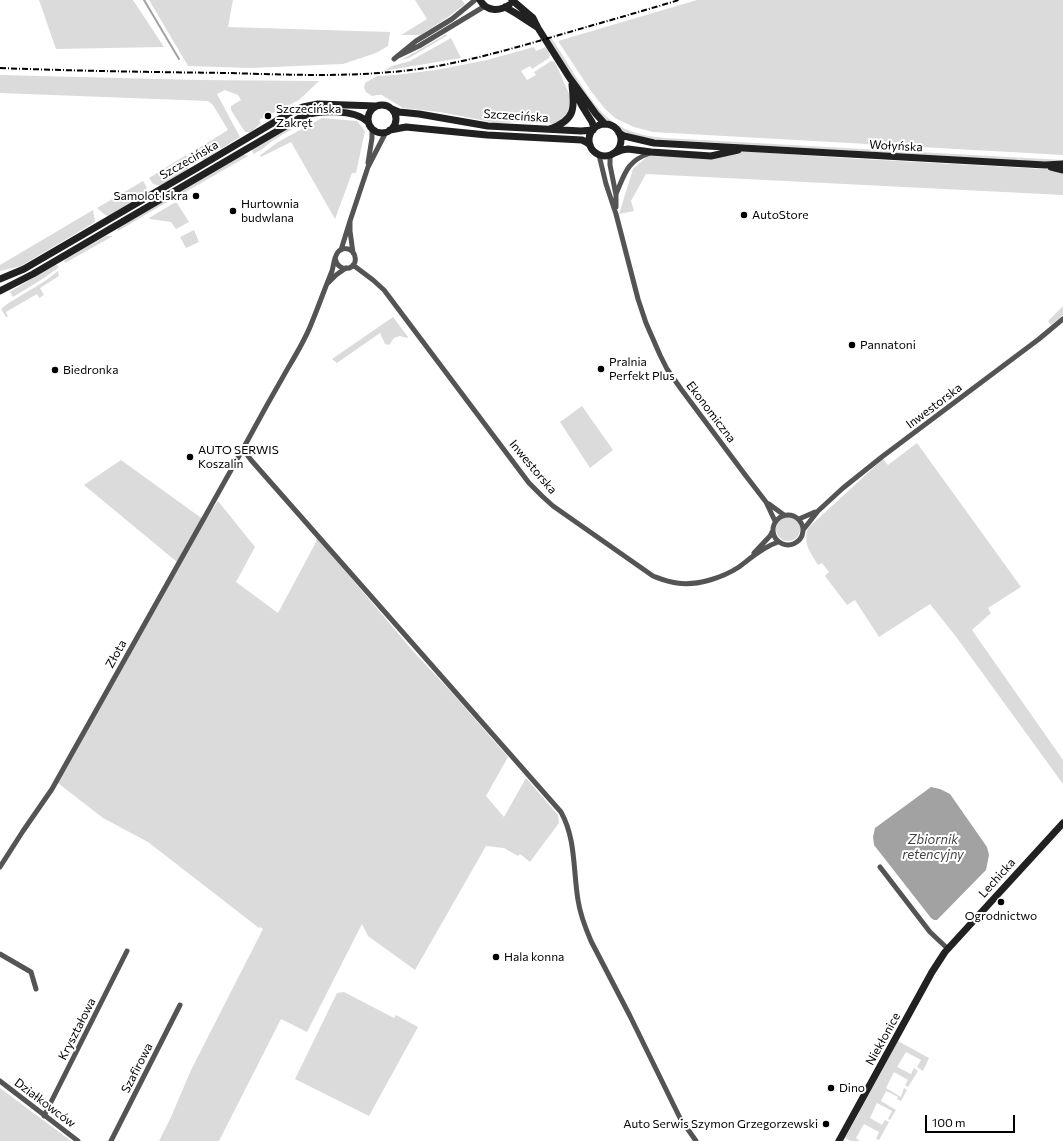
<!DOCTYPE html>
<meta charset="utf-8">
<style>
body{margin:0}
#map{position:relative;width:1063px;height:1141px;overflow:hidden;background:#fff;font-family:Commissioner,sans-serif}
canvas{display:block}
.scale{position:absolute;left:925px;top:1115px;width:90px;height:18px;box-sizing:border-box;border:2px solid #000;border-top:0;padding-left:5px;font-size:12px;line-height:14px;white-space:nowrap;color:#000;-webkit-text-stroke:3px #fff;paint-order:stroke}
</style>
<div id="map">
<canvas width="1063" height="1141"></canvas>
<div class="scale">100 m</div>
</div>
<script>
const ctx = document.querySelector('canvas').getContext('2d');
ctx.lineJoin = 'round';
function paint(path, color) { ctx.fillStyle = color; ctx.fill(path, 'evenodd'); }
function trace(path, color, width, dash) { ctx.strokeStyle = color; ctx.lineWidth = width; ctx.lineCap = dash ? 'butt' : 'round'; ctx.setLineDash(dash || []); ctx.stroke(path); }
function label(font, color, halo, rows, align = 'center') {
  ctx.font = font + ' Commissioner,sans-serif'; ctx.lineWidth = 4; ctx.setLineDash([]); ctx.textBaseline = 'middle'; ctx.strokeStyle = halo; ctx.fillStyle = color; for (const [text, x, y, turn = 0] of rows) {
    ctx.save(); ctx.translate(x, y); ctx.rotate((+turn || 0) * Math.PI / 180); ctx.textAlign = isNaN(turn) ? turn : align; if (halo) ctx.strokeText(text, 0, 0); ctx.fillText(text, 0, 0); ctx.restore();
  }
}
const green = new Path2D(`
 M39,0H133L164,47L56,49Z
 M149,0H233L228,27L390,32L388,46L376,53L343,64L250,68L188,66Z
 M415,0H462L465,4L448,17L422,34L418,35H401L427,19Z
 M697,0H1063V155L653,132L634,127L615,118L605,109L591,91L558,41Z
 M445,35H448L409,58L401,60Z
 M451,38L461,58L383,71L392,66L410,61Z
 M549,39H552C561,52 569,66 578,80C602,118 618,134 665,138L1063,160V163L651,139C640,136 628,135 618,129C590,113 567,67 549,39Z
 M534,47L536,51L546,47C548,51 551,54 549,58L532,69L530,66L521,71L527,80L536,75L534,72L551,61L555,62L570,96L569,112L557,124L517,122L496,123L440,112L403,108L382,95H377L372,96L366,92L364,88L365,83L377,76L396,75L436,70L487,60Z
 M0,75L200,80L319,81L299,100L259,120L261,123L251,132H245L231,110V106L241,100L238,95L225,90L217,94L240,137L203,160H198L195,158L197,156L194,151L228,130L213,105L208,101L0,93Z
 M316,110H324L272,141L261,150L253,154L252,149Z
 M322,118L357,121L365,131L356,173H352L335,219L291,142L261,157L260,155L266,151L278,142Z
 M742,151L844,158L1063,170V195L646,174L631,201L634,211L619,214L633,169L649,155H656L709,158Z
 M242,154L248,156L182,194L181,192Z
 M186,155L190,162L188,169L160,186L153,184L149,178Z
 M143,181C147,187 148,189 144,195L109,216L105,215L97,208Z
 M170,197L174,198L118,231L117,230L119,227Z
 M174,203H177L189,222L176,229L171,222L150,219L149,218Z
 M93,210L95,222L21,266L0,271V265Z
 M194,230L199,242L186,248L180,237Z
 M106,236H113L65,263L64,262L66,258Z
 M55,264L57,265L59,267L44,278L13,297L10,292Z
 M58,271L59,276L40,288L44,295L39,298L37,294L6,312L8,317H6L1,309L7,304L45,281Z
 M1063,306V315L1051,325L1048,321Z
 M393,317L408,337L407,338L400,336L394,338L389,345L385,344L380,333L337,363L332,359Z
 M582,406L613,450L590,468L560,422Z
 M917,443L1021,587L988,608L991,613L972,630L1063,760V784L957,638L930,604L879,637L855,600L847,605L825,576L829,572L822,563L818,565C810,551 803,545 808,528L883,459L888,465Z
 M121,460L200,517L206,519L218,501L255,547L236,582L278,613L315,544L317,538L413,651L452,693L508,757L486,796L504,817L526,778L558,815L559,823L530,862L520,854L518,856L504,848L486,846L415,970L368,936L362,924L307,1032L281,1019L219,1141H159L171,1117L191,1070L263,929L260,927L259,928L148,842L103,818L54,780L177,562L84,485Z
 M776 529a12 12 0 1 1 24 0a12 12 0 1 1-24 0Z
 M344,992L394,1018L396,1015L418,1027L369,1116L295,1079L337,993Z
 M898,1041L929,1058L923,1071L917,1067L921,1060L906,1052L897,1067L911,1074L914,1068L918,1071L908,1087L905,1085L908,1080L894,1072L886,1088L901,1097L904,1088L907,1090L901,1101L897,1099L898,1097L886,1091L881,1101L896,1110L890,1120L888,1119L892,1111L877,1103L870,1118L882,1125L885,1120L889,1122L879,1140L876,1139L879,1132L864,1124L856,1138L860,1141H851L845,1138Z
 M0,1088L71,1141H0Z`);
const water = new Path2D(`
 M931,787L940,789L950,794L987,847L989,855L986,870L937,920H934L931,918L874,845L873,837L875,828Z`);
const stream = new Path2D(`
 M144,0L179,59`);
const street = new Path2D(`
 M398,56L419,46L485,6
 M394,59L416,41L452,19L475,0
 M599,155L606,184L616,214L638,299L646,323L660,355L667,369L681,389L746,476L766,502L775,521
 M610,155V165L616,195V207
 M368,163L372,138V128
 M616,194C625,173 627,161 650,153
 M350,221L368,167L386,132
 M341,250L350,221V231L353,253
 M335,258C338,274 358,270 355,257C354,249 344,246 339,251C334,255 334,265 332,271C325,288 319,305 312,322C306,338 297,353 288,368C273,394 258,421 244,447L246,453L251,460L561,812C576,839 573,870 578,900C580,914 585,927 591,941L630,1016L680,1118L696,1141
 M353,265L373,280L384,290L529,483L542,496L553,506L653,576C661,579 668,582 677,583C697,586 722,578 739,567C751,558 763,547 778,542
 M328,283L336,275L346,268
 M769,504L784,515
 M773 530a15 15 0 1 1 30 0a15 15 0 1 1-30 0Z
 M799,519L815,512
 M803,530L818,511L843,488L883,456L1039,339L1063,319
 M754,553L770,536L772,532
 M0,867L23,831L52,789L244,447
 M880,867L930,932L948,949
 M0,954L31,972L36,989
 M0,1081L78,1141
 M44,1116L127,951
 M111,1141L180,1005`);
const secondary = new Path2D(`
 M480,0C486,11 499,12 509,5
 M512,0L533,18L538,28L569,77L596,114L605,124
 M505,7L517,14L537,27
 M574,90L582,106L592,122L594,128
 M368 119a14 14 0 1 1 28 0a14 14 0 1 1-28 0Z
 M392,109L399,112L419,114L488,126L581,131L593,130
 M589 140a16 16 0 1 1 32 0a16 16 0 1 1-32 0Z
 M550,129C575,120 575,109 572,85
 M390,130L406,127L487,135L582,140L586,142L590,145
 M619,133L624,136L654,143L1045,165L1063,164
 M612,154L622,150L628,149L651,152L711,156L738,150
 M1051,167L1063,170
 M0,279L24,269L197,168L293,111L303,107L318,104L376,106
 M0,291L33,274L303,116C320,110 354,109 368,122
 M839,1141L932,972L945,952L1063,823`);
const rail = new Path2D(`
 M0,68C76,71 152,72 228,73C296,75 365,78 432,67C472,60 511,49 549,38C593,25 636,13 679,0`);
const markers = [
 [268,116,4,"#000"],
 [196,196,4,"#000"],
 [233,211,4,"#000"],
 [744,215,4,"#000"],
 [852,345,4,"#000"],
 [601,369,4,"#000"],
 [55,370,4,"#000"],
 [190,457,4,"#000"],
 [1001,902,4,"#000"],
 [496,957,4,"#000"],
 [831,1088,4,"#000"],
 [826,1124,4,"#000"]
];
const poiNames = [
 ["Szczecińska",276,109],
 ["Zakręt",276,123],
 ["Samolot Iskra",188,196,"right"],
 ["Hurtownia",241,204],
 ["budwlana",241,218],
 ["AutoStore",752,215],
 ["Pannatoni",860,345],
 ["Pralnia",609,362],
 ["Perfekt Plus",609,376],
 ["Biedronka",63,370],
 ["AUTO SERWIS",198,450],
 ["Koszalin",198,464],
 ["Ogrodnictwo",1001,916,"center"],
 ["Hala konna",504,957],
 ["Dino",839,1088],
 ["Auto Serwis Szymon Grzegorzewski",818,1124,"right"]
];
const streetNames = [
 ["Szczecińska",516,116,4],
 ["Wołyńska",896,146,3],
 ["Szczecińska",189,160,-30],
 ["Inwestorska",934,406,-37],
 ["Ekonomiczna",711,412,53],
 ["Inwestorska",533,467,50],
 ["Złota",116,654,-61],
 ["Lechicka",997,878,-48],
 ["Kryształowa",77,1029,-63],
 ["Niekłonice",883,1039,-61],
 ["Szafirowa",137,1068,-63],
 ["Działkowców",45,1103,37]
];
const waterNames = [
 ["Zbiornik",933,840],
 ["retencyjny",933,855]
];
paint(green, '#dbdbdb');
paint(water, '#a2a2a2');
trace(stream, '#a2a2a2', 2);
trace(street, '#545454', 5);
trace(secondary, '#212121', 7);
trace(rail, '#000', 2, [6, 2, 1, 2]);
for (const [x, y, r, color] of markers) { const dot = new Path2D(); dot.arc(x, y, r, 0, 2 * Math.PI); ctx.fillStyle = color; ctx.fill(dot); trace(dot, '#fff', 1.5); }
label('12px', '#000', '#fff', poiNames, 'left');
label('12px', '#000', '#fff', streetNames);
label('italic 13px', '#434343', '#fff', waterNames);
</script>
